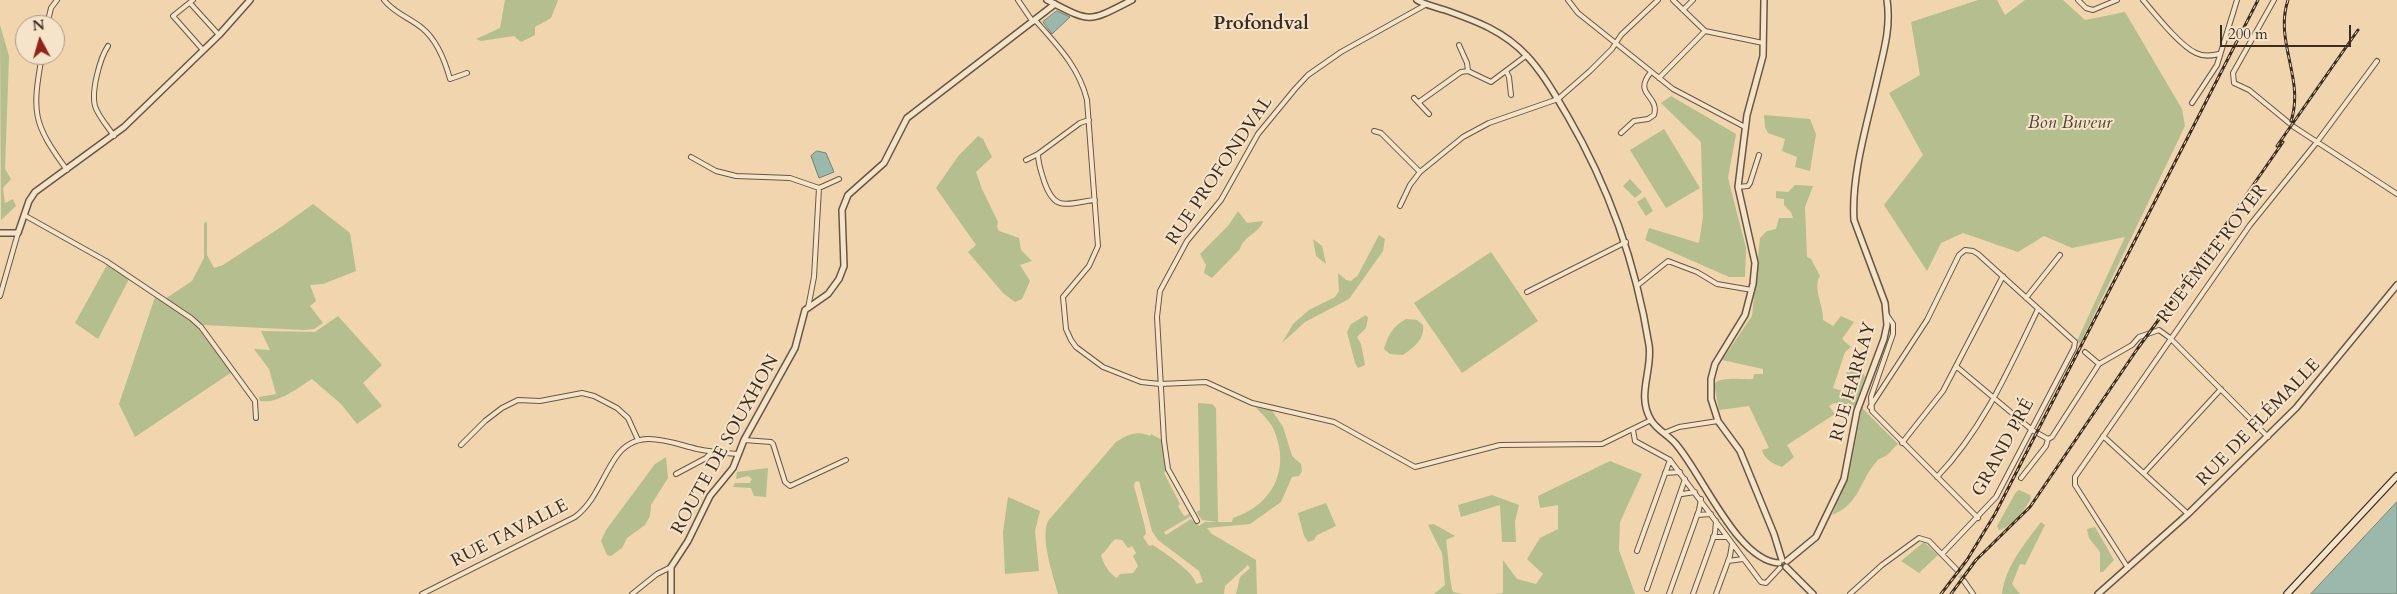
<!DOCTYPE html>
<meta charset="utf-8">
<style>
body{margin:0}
#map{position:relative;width:2397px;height:594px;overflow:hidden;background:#f1d5ae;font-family:Cardo,serif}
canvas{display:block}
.north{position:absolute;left:15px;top:15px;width:50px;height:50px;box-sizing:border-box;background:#f6e4ca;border:1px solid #ab9a86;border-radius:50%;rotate:354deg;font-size:14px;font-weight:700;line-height:20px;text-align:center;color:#3b2b21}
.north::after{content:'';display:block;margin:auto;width:18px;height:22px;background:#8f2418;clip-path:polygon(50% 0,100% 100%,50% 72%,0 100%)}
.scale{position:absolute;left:2220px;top:25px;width:131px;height:22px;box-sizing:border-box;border:2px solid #3b2b21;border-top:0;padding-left:6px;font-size:15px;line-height:18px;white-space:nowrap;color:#3b2b21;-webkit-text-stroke:4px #f6e4ca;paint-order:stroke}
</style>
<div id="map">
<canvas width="2397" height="594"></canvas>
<div class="north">N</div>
<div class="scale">200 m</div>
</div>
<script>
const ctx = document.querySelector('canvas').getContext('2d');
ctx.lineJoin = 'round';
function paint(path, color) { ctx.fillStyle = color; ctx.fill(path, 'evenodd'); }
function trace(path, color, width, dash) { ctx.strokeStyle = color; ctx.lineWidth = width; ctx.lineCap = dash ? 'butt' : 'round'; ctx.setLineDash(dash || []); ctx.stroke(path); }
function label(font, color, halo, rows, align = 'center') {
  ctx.font = font + ' Cardo,serif'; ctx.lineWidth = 4; ctx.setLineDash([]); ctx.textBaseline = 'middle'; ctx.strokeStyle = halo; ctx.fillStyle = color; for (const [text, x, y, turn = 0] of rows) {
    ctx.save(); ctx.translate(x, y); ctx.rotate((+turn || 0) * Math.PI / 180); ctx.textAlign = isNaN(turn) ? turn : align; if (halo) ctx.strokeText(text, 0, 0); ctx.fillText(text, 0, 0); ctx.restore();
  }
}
const green = new Path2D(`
 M505,0H558L551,18L535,27V35L521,42L514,36L481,41L476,39L500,28Z
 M1978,0H1997L2005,15L2025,0H2063L2085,20L2125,12L2182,109L2185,126L2080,344L2077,341L2125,237L2072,248L2044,236L2018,252L1963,233L1941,243L1927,271L1884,205L1923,155L1889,93L1920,75L1911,22Z
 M0,25L9,56L5,169L11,179L3,188L5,203L13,199L16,206L1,220Z
 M1671,96L1736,134L1728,178L1746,248L1745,277H1729L1645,240L1649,228L1699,243L1703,217L1701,142L1661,103Z
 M1764,115L1810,119L1816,134L1810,171L1795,167L1797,157L1782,151L1785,139L1768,133L1765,127Z
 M1664,129L1700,188L1666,208L1630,150Z
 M978,136L983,139L992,157L976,172L982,189L998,222L997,227L999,231L1019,238L1021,250L1032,261L1020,265L1030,281L1022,299L1015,302L1003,293L968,252L976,245L936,188L959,155Z
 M1630,179L1642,192L1635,198L1623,186Z
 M1795,185L1813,186L1805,207L1807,257L1811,259L1820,276C1812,287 1824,306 1823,320L1833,326L1841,316L1854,322L1842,339L1851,347L1845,352L1833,388L1846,392L1848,388L1853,389L1852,377L1846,376L1848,367L1863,373L1865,377L1854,408L1834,403L1829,406L1835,414L1787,445L1794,457L1782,467C1773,464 1764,459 1762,450L1769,448L1749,406L1719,410L1714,384C1722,376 1742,380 1753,379L1754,374H1763V369L1722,360L1752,316L1760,238L1767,231L1776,229L1779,218H1793L1791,212L1784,205V199L1776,198V191L1788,192Z
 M1645,197L1653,211L1646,216L1637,202Z
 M313,204L350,233L356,271L323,284L310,285L316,301L310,306L323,323L314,329L304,330L204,325L165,299L192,281L204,258V223L207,222V255L214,268L223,265L281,227Z
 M1238,211L1247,223L1263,221C1260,233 1244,235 1240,249L1212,278L1204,273L1206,265L1200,254L1228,226Z
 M1379,235L1385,239L1383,251L1349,299L1305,322L1282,343L1293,324L1309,310L1335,297L1339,291L1338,273L1346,280L1351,281L1358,275Z
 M1313,239L1322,246L1326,264L1316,256Z
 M1491,252L1538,321L1462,373L1414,303Z
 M107,265L129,279L98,339L75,323Z
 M155,297L182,313L198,328L232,372L135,437L119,404Z
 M1366,315L1368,318L1366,328L1357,337L1361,344L1365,365L1358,368L1355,363L1347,332L1351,324Z
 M338,316L382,365L363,383L382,406L357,424L341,404L312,379C297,388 279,404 260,401L259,397L276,394L269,369L254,349L270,350L261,331L315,332Z
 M1406,319L1417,320L1423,325C1425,339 1414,347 1403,355L1390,354L1384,349C1388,335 1393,326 1406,319Z
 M1198,403L1212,404L1216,408L1218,522L1202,520L1196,512L1200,510Z
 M1252,403L1271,409L1283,427L1292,456L1301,464L1302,471L1299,476L1292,477L1281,502L1250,524L1207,528L1212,534L1256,560L1257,594H1236L1240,577L1250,568L1248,565L1225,586L1224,594H1058C1053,575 1040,538 1048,521L1116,442C1127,435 1137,430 1150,436L1151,434L1164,441L1168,469L1193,515L1164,532L1166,535L1191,519L1199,526L1205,522H1232L1233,518C1272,505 1291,470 1274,430C1269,419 1259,412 1252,403ZM1166,471L1189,512L1188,515L1184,516L1178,506L1180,504L1164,473ZM1139,481L1152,531L1158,540L1199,571L1203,582L1196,584C1195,572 1163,552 1153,545L1149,546L1143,537L1146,534L1145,527L1134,486L1135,482ZM1116,539L1122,540L1128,548L1132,546L1136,553L1133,556L1138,566L1133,573L1120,574L1117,578C1109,574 1103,563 1101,555C1108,550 1110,542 1116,539Z
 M1862,408L1898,444C1894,447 1891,452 1887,455C1883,458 1879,458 1877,461C1859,481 1860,504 1832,515L1849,475Z
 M666,457L668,478L651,505L650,516L645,525L627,538L622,548L611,556L607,555L601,541L606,530L655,464Z
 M1610,461L1642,474L1620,522L1619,550L1635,594H1496L1503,593V560L1517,579L1536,584L1543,574L1527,559L1540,538L1558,529V505L1540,508L1538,496Z
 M768,468L766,497L754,496L751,488L733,487L735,483H750L752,479L748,476L736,479L737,472Z
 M2019,490L2030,495L2031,498C2026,509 2011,528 1999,530L1997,526L2016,492Z
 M1492,495L1519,505L1515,521L1516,542H1502L1500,505L1461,517L1458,505Z
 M1008,497L1040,511L1035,531L1039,571L1005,574L1003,532Z
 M1326,503L1336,526L1317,535L1314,540L1308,542L1304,536L1298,513Z
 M2041,522L2045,525L2025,565L2020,564L2012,584L2020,594H2002C2005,567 2025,543 2041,522Z
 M1434,524L1455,536L1446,540C1448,552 1450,585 1453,592L1462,594H1434L1445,585L1442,553L1428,525Z
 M2095,527L2114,560L2103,572H2100V552L2089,538L2087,529Z
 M1924,542L1938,555L1919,573L1901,561Z`);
const water = new Path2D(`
 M1057,11L1070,17L1052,34L1043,22Z
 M817,151L826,153L834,172L819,178L811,156Z
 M2397,502V594H2311Z`);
const minorTunnel = new Path2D(`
 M1957,570L1964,581`);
const minor = new Path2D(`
 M193,0L173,16L203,50
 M384,0C394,13 410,18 422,28C437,40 445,61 450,79L467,73
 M1018,0L1033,22
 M1568,0L1578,13L1673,89L1745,127
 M1673,0L1705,31
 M2078,0L2086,8L2093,10L2117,0
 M2143,0C2155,14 2180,46 2196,53C2204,57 2211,56 2219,54
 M2274,0L2233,73L2234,83L2249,90L2294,127L2397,194
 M190,3L219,35
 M1683,10L1693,0
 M1035,20C1057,45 1079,67 1087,100L1098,246L1089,266L1063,297L1066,329L1071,340L1076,347L1103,367L1141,382L1160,384L1206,382L1252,403L1334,422L1415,467L1500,445L1602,444L1651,420
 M47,25L51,8L57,0
 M1705,31L1763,43
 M1459,45L1467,63L1468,71
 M108,46C100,58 91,91 95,106C98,116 108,127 114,136
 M42,55C32,113 32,122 67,170
 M1506,71L1509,77L1511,95
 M1659,78L1705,31
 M1414,98L1429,114
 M1419,102L1461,72L1468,71L1491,82L1527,55
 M2192,103L2217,65L2237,0
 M1089,120L1080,123L1038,154C1038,164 1041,171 1044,181C1055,213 1066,203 1095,200
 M1374,131L1381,133L1420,172
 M1621,133L1634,121L1648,119L1654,115C1660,95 1632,95 1651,72
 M691,157L716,171L736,176L790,178L819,188L814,277L808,308
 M1026,160L1038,154
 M1738,187L1748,186L1750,183L1759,155
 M819,188L839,179
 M1400,206L1410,185L1420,172L1463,137L1489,123L1558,99L1590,71L1612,49L1621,35L1658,0
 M24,215L106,261L191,318L201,327L255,401L256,418
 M1638,285L1668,261L1697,272L1717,284L1752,290
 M1527,292L1626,242
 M0,296L18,233
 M2026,298L2060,255
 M1886,314L1893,324V334L1871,397L1872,411L1978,518
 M2085,352L2099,364
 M1957,367L2032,430L2048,439
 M1870,407L1927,320L1959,255L1965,250L1973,251L1978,254L2075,342L2074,348L1996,497L1942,554
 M1633,430L1635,441L1670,460L1761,582L1766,583L1780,568
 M1664,433L1679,427L1718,421
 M2103,436L2188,514
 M744,440L771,442L773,444L785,482L790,486L846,460
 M1902,443L1943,391L2003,276
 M461,445L485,421L502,408L518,400L540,401L582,393L594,396L617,408L628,418L638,440
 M1665,473L1680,472
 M2144,473L2221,389
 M676,474L706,458L712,452
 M1937,477C1983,429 2009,369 2038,309
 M2021,478L2046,446L2048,439L2052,437L2099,364L2132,345L2139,337L2159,330L2170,338L2268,437
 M1682,494L1695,492
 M1697,515L1711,514
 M1197,521L1168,469L1164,441L1157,317L1160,291L1187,241L1221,200L1258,134L1295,89L1308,75L1341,52L1427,4
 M1713,537H1727
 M1637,551L1670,460
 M1728,561L1743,559
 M2128,568L2075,485V477L2250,225L2317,142L2377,61
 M1964,581L1973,594
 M1647,589L1685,479
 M422,594L575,517C595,502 602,477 616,457C637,427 668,442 697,449C711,452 724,453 738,454
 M632,594L657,574L671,567
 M1669,594L1699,510L1701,499
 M1693,594L1715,533L1716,521
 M1716,594L1730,556L1732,544
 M1850,594L1882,565L1919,538L1929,541L1957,570`);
const tertiary = new Path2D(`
 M1047,0C1092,23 1087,23 1132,0
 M1417,0C1425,5 1436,7 1445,10C1476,21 1504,31 1527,56C1543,73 1555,95 1567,115C1609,187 1636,264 1649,345C1653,370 1636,395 1651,420C1656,429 1668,435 1675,443C1702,473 1737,561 1779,563
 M1764,0L1763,56L1747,115L1738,187L1755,263L1753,284L1745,315L1715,364L1711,379V399L1718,421L1740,451L1774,534L1782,560
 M0,233H18L29,201L35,192L124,127L219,35L250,0
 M1787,561L1816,537L1844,479L1857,411L1884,339L1887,325L1885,303L1854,220C1851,174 1868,121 1878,76C1884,50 1891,27 1887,0
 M1786,567L1813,594
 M671,594V567L688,541L710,496L733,468L744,440L795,348L805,310L828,294L839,279L844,266L842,210L848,195L884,163L907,118L1055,4
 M2098,594L2188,514L2296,408L2397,285`);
const secondary = new Path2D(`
 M2287,594L2397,476`);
const rail = new Path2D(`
 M2288,0C2274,42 2305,79 2291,121
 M2277,146L2358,30
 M1941,594L1967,560L1995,514L2258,0
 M1951,594L1976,560L2030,507L2138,348L2184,285L2283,142`);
const parkNames = [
 ["Bon Buveur",2070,124]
];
const streetNames = [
 ["RUE PROFONDVAL",1220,171,-56],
 ["RUE ÉMILE ROYER",2213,254,-53],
 ["RUE HARKAY",1854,382,-74],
 ["RUE DE FLÉMALLE",2259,423,-46],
 ["ROUTE DE SOUXHON",726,445,-61],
 ["GRAND PRÉ",2004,448,-61],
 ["RUE TAVALLE",510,534,-27]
];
const neighbourhoodNames = [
 ["Profondval",1261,25]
];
paint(green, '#b4be8f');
paint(water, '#9bb8ad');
trace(water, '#758075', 1);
trace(minorTunnel, '#cdb392', 4, [4, 2]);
trace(minor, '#685644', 6);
trace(tertiary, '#685644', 8);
trace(secondary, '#3b2b21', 8);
trace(minor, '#f6e4ca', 4);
trace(tertiary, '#f6e4ca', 5);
trace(secondary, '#f6e4ca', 5.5);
trace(rail, '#3b2b21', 3);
trace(rail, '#f6e4ca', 1, [4]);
label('italic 18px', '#534837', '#f6e4ca', parkNames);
label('18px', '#3b2b21', '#f6e4ca', streetNames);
label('bold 19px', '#3b2b21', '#f6e4ca', neighbourhoodNames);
</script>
